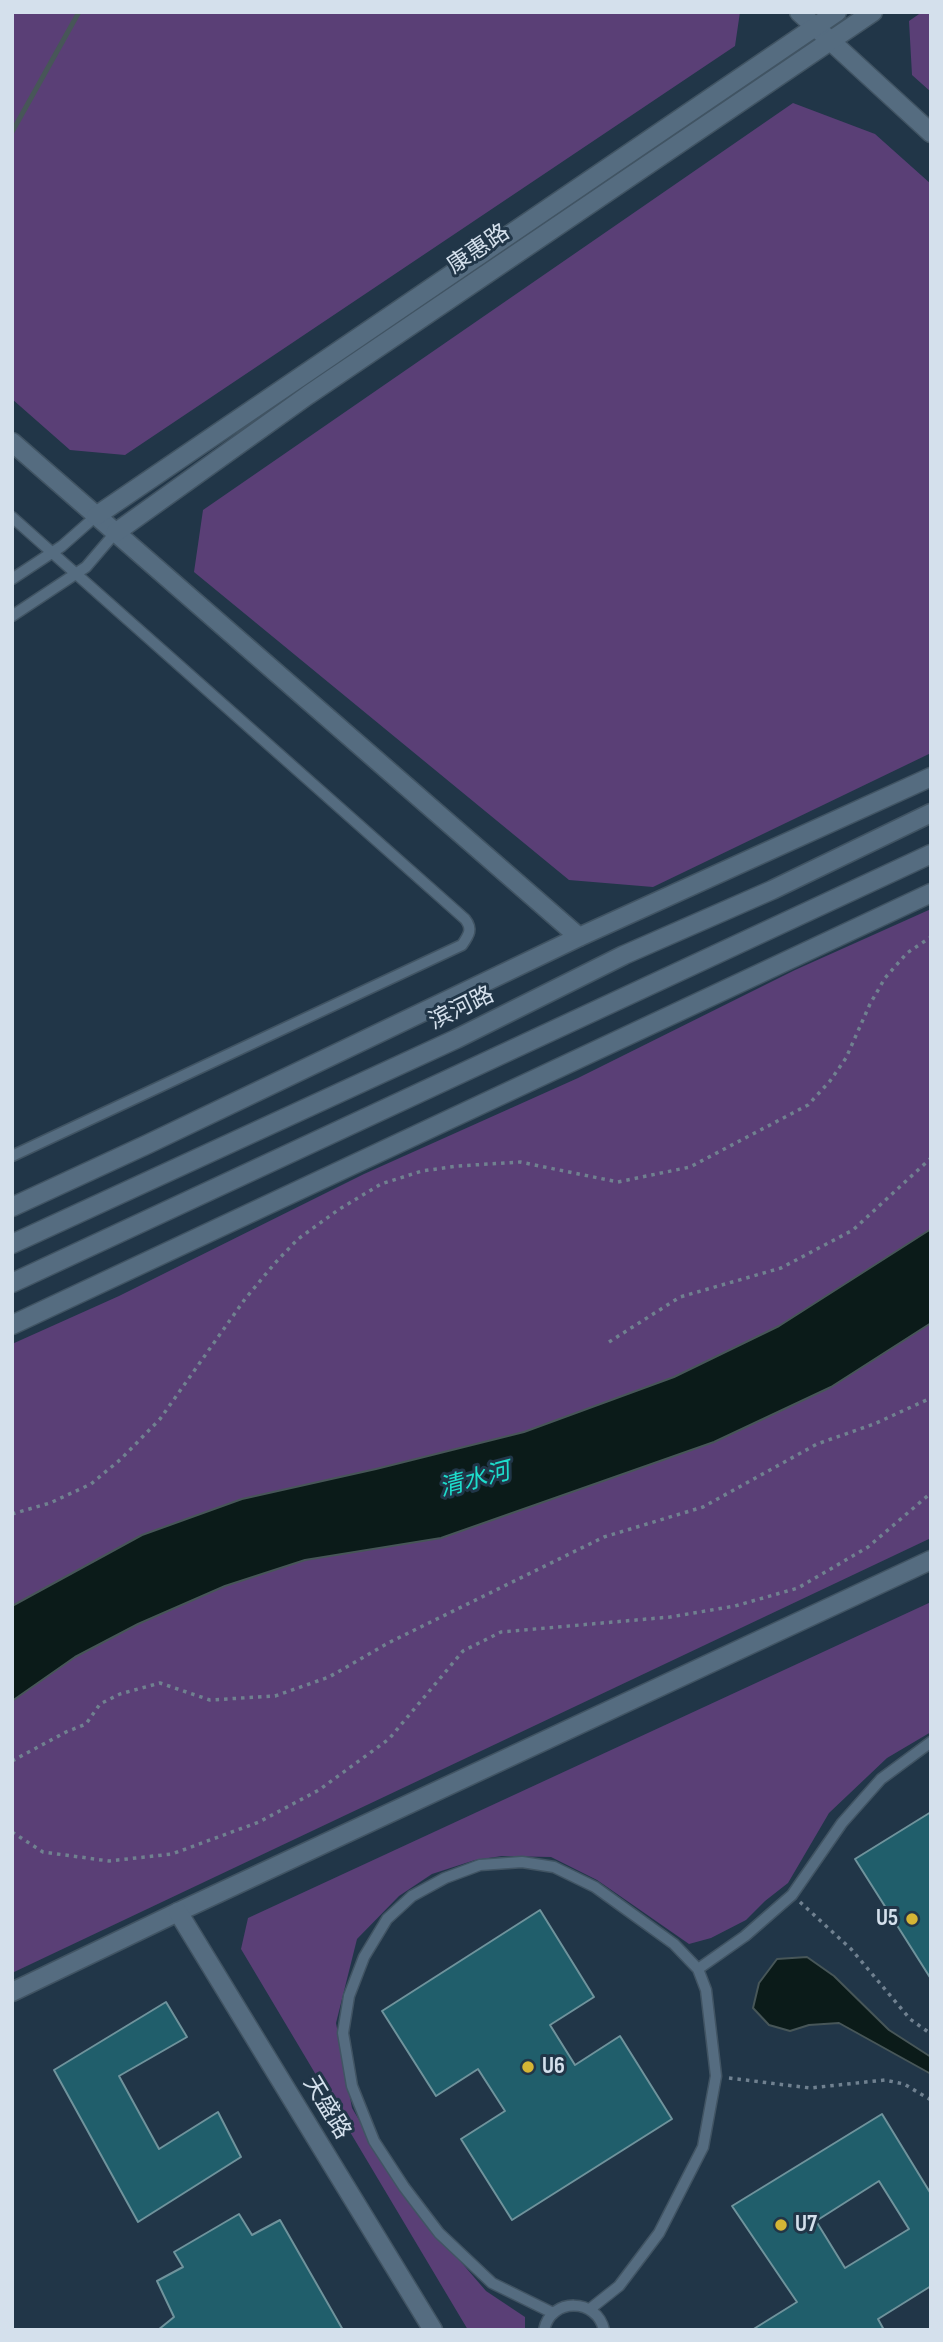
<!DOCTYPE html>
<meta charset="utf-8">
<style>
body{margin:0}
#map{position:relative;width:943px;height:2342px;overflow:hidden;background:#213648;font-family:"Sofia Sans Condensed",sans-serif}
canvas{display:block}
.frame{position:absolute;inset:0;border:14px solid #d4e0ec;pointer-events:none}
</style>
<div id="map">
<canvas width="943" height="2342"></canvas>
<div class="frame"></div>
</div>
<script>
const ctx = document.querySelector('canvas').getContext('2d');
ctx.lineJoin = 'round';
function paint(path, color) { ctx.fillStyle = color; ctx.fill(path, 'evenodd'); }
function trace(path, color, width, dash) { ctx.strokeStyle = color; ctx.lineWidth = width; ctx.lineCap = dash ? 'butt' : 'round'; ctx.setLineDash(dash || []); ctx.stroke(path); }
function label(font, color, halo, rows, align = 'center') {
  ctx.font = font + ' "Sofia Sans Condensed","Noto Sans SC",sans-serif'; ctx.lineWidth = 6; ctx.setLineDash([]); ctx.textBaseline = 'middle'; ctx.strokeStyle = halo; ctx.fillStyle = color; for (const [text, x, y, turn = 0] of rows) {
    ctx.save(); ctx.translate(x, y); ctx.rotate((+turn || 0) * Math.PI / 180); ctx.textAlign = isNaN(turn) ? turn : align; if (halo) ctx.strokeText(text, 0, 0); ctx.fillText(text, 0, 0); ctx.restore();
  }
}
const green = new Path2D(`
 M12,12H740L735,46L125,455L70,450L12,399Z
 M922,12H931V92L912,75L909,21Z
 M793,103L875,134L931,184V753L653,887L569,880L194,572L203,510Z
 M931,909V1538L12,1973V1344L119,1296L364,1174L578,1078L795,970Z
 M931,1602V1732L887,1758L829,1813L788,1883L765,1901L746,1920L711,1938L689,1944L597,1880L551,1857L502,1856L475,1860L432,1874L399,1896L357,1939L336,2023L352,2108L404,2196L486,2291L525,2317V2330H468L241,1949L248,1918Z`);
const water = new Path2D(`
 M931,1229V1323L831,1387L714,1442L441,1538L305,1560L225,1586L138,1624L75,1657L12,1701V1606L142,1535L242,1499L376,1469L524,1432L674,1377L779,1326Z
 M807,1957L834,1976L889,2030L931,2057V2074L839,2023L809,2025L790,2031L769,2025L753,2008L759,1983L777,1959Z`);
const stream = new Path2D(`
 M12,132L79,12`);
const building = new Path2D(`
 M931,1812V1979L855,1859Z
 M540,1910L594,1997L550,2025L575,2065L620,2036L672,2119L512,2220L461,2139L505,2111L478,2069L436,2096L382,2011Z
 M166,2002L187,2037L119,2076L159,2149L218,2112L241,2157L138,2222L54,2070Z
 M882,2114L931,2194V2286L878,2319L884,2330H752L797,2302L732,2206ZM879,2181L909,2229L845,2268L816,2221Z
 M239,2214L252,2235L280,2220L343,2330H158L174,2317L157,2281L183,2267L174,2252Z`);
const path = new Path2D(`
 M609,1342L680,1297L781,1268L853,1230L931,1158
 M12,1514L50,1503L91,1484L121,1459L160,1419L245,1299L275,1263L298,1239L338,1210L381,1184L422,1171L458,1166L520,1162L618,1182L690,1167L808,1105L830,1081L846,1058L870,1004L885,978L907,953L931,937
 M12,1761L66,1732L86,1724L100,1704L120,1694L160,1683L210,1700L275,1696L329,1677L388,1643L604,1537L703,1507L817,1444L874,1424L931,1398
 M12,1832L43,1852L109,1861L172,1854L259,1822L319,1790L389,1739L463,1651L501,1632L670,1617L735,1606L798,1588L868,1547L931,1493
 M800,1902L851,1949L910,2019L931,2034
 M729,2078L810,2088L885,2080L904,2084L931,2100`);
const service = new Path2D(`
 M12,517L465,919C473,929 469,935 462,945L12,1156
 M12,579L62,546L96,516
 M12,616L86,567L115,533
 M698,1969L745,1936L792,1895L842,1823L881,1779L931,1742
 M553,2313L492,2283L439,2233L404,2187L374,2141L352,2086L343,2033L349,1996L364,1957L387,1919L412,1896L445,1878L480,1865L522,1862L554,1867L595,1887L674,1944L698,1969L706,1990L716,2076L703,2147L659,2233L619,2286L590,2309
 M544,2330C551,2297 597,2298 604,2330`);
const minor = new Path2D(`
 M12,1992L178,1912L931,1560`);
const tertiary = new Path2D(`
 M799,12L931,133
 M12,442L579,937
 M12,1207L148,1144L579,937L931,777
 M12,1325L931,893
 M178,1912L433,2330`);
const secondary = new Path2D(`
 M96,516L837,12
 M115,533L308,395L873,12
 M12,1244L456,1039L624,955L772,890L931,813
 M12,1283L931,854`);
const markers = [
 [912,1919,7,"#d5b535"],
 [528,2067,7,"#d5b535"],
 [781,2225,7,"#d5b535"]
];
const streetNames = [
 ["康惠路",479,250,-34],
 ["滨河路",462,1009,-26],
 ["天盛路",326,2108,59]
];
const poiNames = [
 ["U5",898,1919,"right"],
 ["U6",542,2067],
 ["U7",795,2225]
];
const waterNames = [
 ["清水河",475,1481,-15]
];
paint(green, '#5a3f76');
paint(water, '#0b1b19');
trace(water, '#475658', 2);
trace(stream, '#475658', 5);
paint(building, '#205e6b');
trace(building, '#6f939c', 2);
trace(service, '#415463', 13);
trace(minor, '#415463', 21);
trace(tertiary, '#415463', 21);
trace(secondary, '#415463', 21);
trace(path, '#708190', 3.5, [3.5, 5]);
trace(service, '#556c80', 10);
trace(minor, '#556c80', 18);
trace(tertiary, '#556c80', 18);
trace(secondary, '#556c80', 18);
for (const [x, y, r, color] of markers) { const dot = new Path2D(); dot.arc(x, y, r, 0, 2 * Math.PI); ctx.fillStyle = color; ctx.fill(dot); trace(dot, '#213648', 2.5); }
label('23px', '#d4e0ec', '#213648', streetNames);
label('bold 23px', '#d4e0ec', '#213648', poiNames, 'left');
label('italic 24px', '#1dddcc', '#213648', waterNames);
</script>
